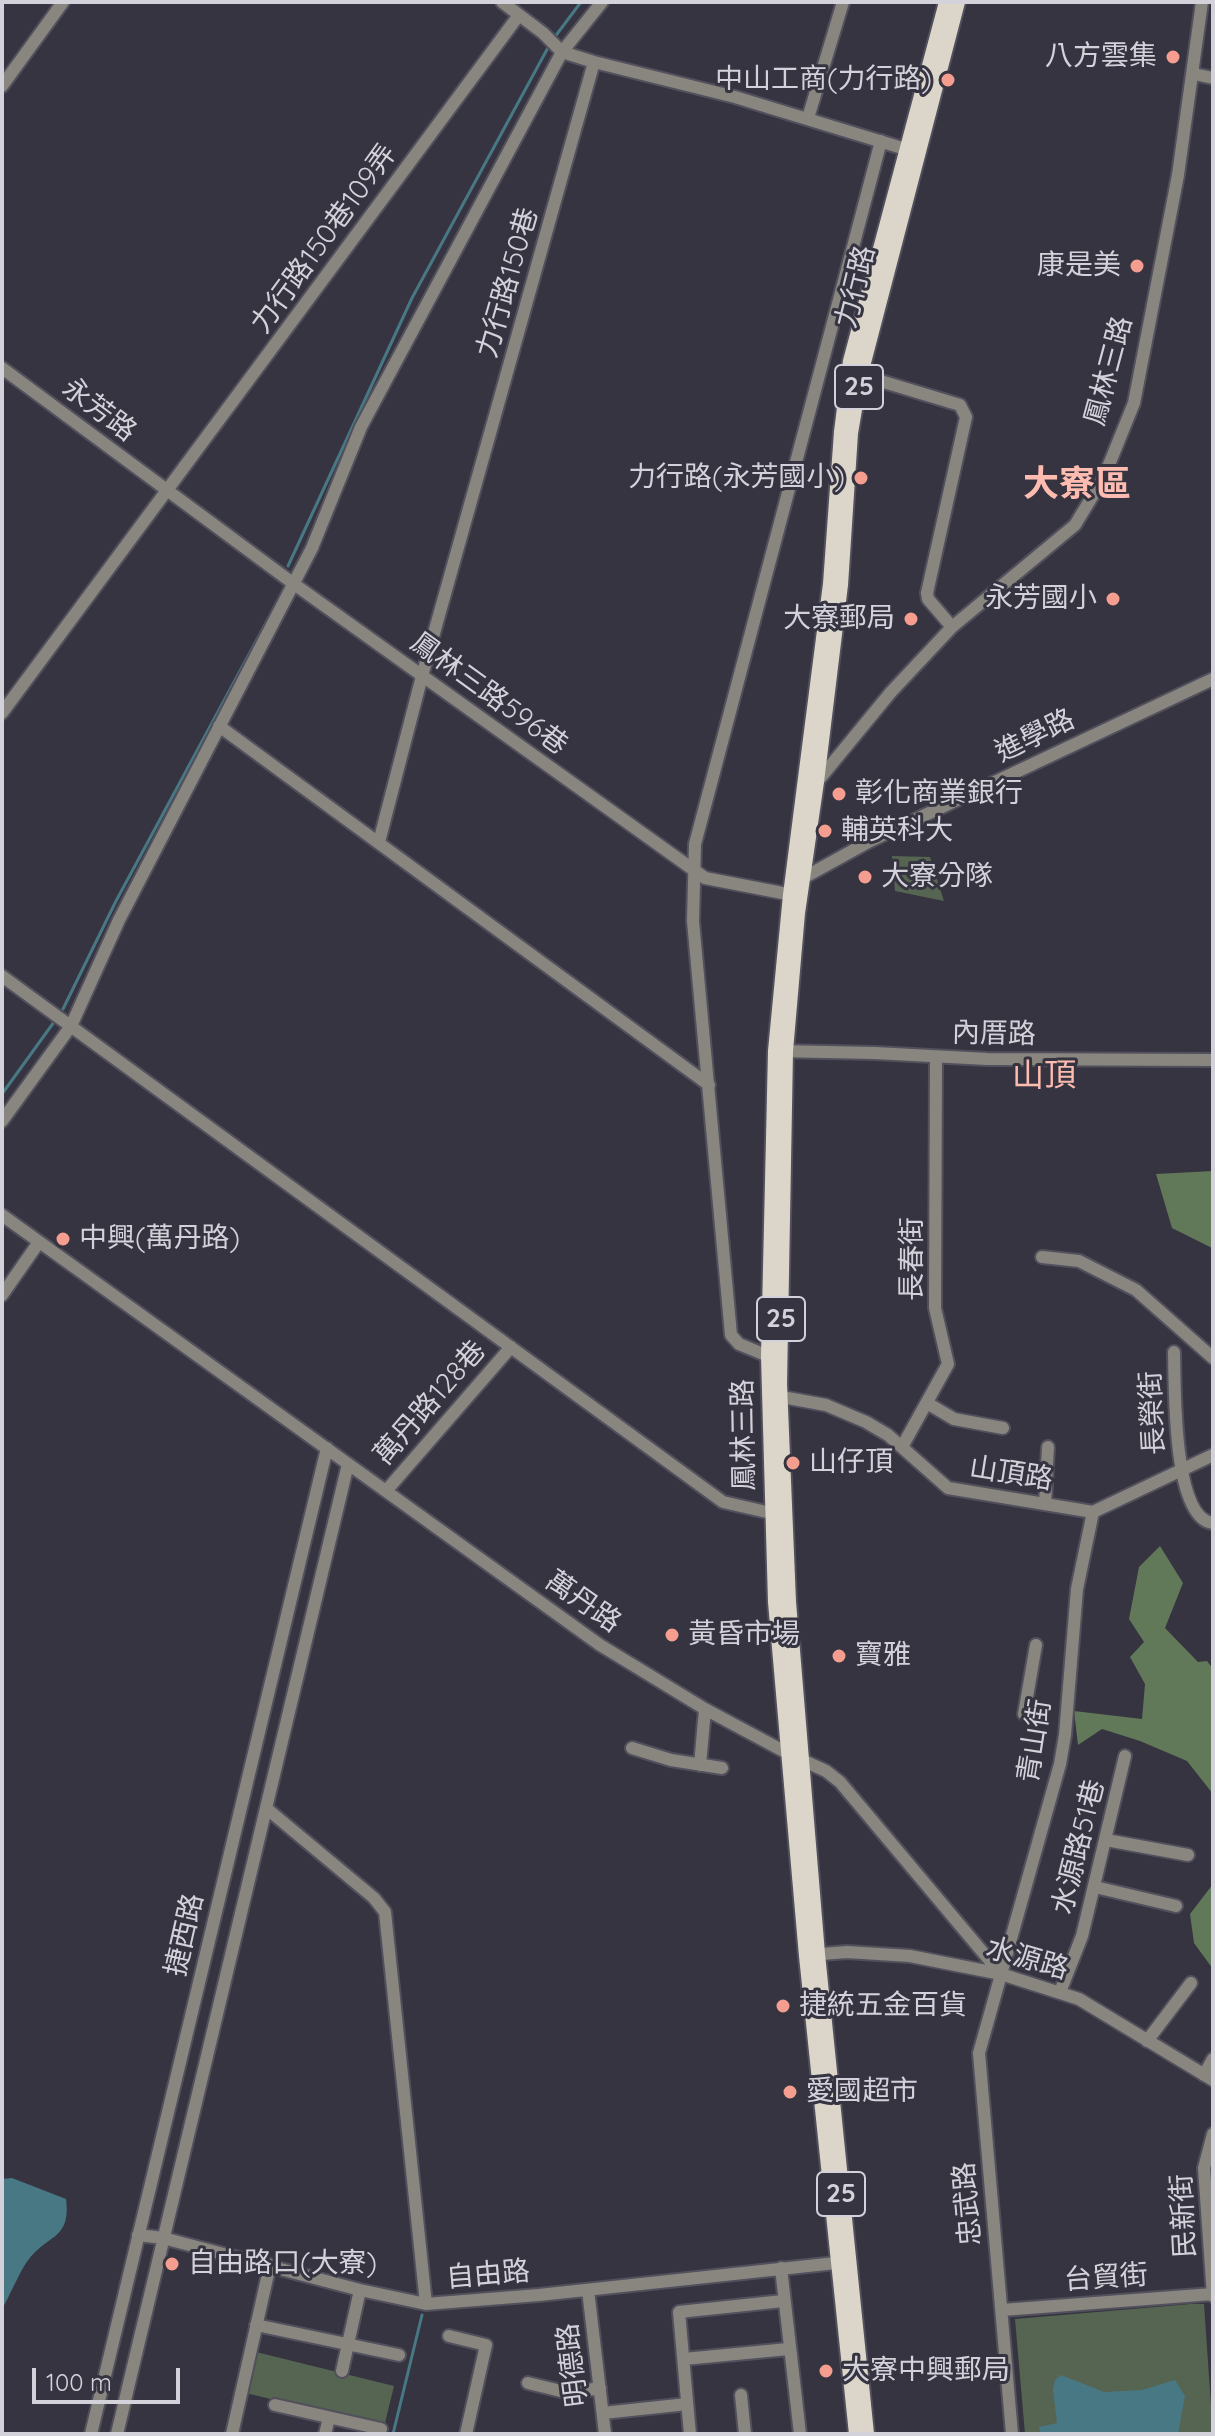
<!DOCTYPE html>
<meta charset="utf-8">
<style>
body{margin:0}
#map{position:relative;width:1215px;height:2436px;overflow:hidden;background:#353440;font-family:Quicksand,sans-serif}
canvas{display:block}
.frame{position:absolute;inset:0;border:4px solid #d3d2da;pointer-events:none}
.scale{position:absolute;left:32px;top:2368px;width:148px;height:36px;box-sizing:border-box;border:4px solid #d3d2da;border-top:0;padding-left:10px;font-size:24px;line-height:28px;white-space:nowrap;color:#d3d2da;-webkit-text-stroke:6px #353440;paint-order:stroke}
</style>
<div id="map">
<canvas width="1215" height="2436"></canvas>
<div class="frame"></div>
<div class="scale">100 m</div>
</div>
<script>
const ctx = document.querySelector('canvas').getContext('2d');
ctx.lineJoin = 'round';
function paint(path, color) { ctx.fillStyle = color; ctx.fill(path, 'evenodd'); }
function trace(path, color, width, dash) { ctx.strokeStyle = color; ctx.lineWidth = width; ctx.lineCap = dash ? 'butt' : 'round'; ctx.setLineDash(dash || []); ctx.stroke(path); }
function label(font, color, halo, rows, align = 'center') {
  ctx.font = font + ' Quicksand,"Noto Sans TC",sans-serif'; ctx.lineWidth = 6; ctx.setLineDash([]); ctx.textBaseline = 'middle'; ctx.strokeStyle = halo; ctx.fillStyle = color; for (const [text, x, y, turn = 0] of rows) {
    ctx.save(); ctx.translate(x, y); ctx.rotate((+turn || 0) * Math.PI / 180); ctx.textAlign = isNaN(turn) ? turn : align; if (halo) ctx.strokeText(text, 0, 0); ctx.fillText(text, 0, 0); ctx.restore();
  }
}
const green = new Path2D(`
 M892,856L930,857L944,901L895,891Z
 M1191,2304H1204L1213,2434H1025L1015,2319Z
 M256,2352L394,2386L384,2427L246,2393Z`);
const forest = new Path2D(`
 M1213,1171V1247L1212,1248L1172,1228L1156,1174Z
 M1160,1546L1183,1583L1165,1628L1198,1662L1207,1661L1213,1669V1794L1187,1761L1140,1741L1102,1729L1078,1745L1074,1711L1142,1719L1145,1684L1130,1657L1144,1642L1129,1619L1139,1567Z
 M1213,1884V1969L1194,1943L1190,1914Z`);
const water = new Path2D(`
 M12,2178L66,2199C71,2239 49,2234 29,2259C20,2270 10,2296 2,2309V2179Z
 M1061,2375L1104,2392L1142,2390L1175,2380L1185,2396L1178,2434H1040L1039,2427L1057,2423L1053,2390L1055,2380Z`);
const stream = new Path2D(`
 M554,38L581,2
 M288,566L412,298L550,44
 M63,1009L116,901L282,593
 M2,1094L54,1022
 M393,2434L422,2315`);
const minor = new Path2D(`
 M502,2L543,33L562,52L594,62
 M1194,74L1213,78
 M2,86L63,2
 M808,118L843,2
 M2,368L294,584L705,878L798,896
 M854,373L960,405L966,417L927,593L928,599L952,627
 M2,713L519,15
 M219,726L709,1085
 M814,781L817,782L891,692L952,627L1075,525L1104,477L1134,403L1178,175L1202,2
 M379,842L422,676L594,62L735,97L912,151
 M796,877L803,878L870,841L1213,679
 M2,976L723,1502L771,1513
 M778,1051L875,1053L987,1059L1213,1060
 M2,1121L71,1026L119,920L312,548L361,427L562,52L602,2
 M2,1215L600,1645L705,1709L789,1754L826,1771L840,1782L1001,1974
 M1042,1257L1079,1261L1136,1290L1213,1358
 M2,1295L39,1242
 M1174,1352C1175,1384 1172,1519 1213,1523
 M768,1356L739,1344L731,1335L693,921L695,844L881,141
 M771,1395L826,1405L866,1422L888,1435L948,1488L1093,1512L1213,1455
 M927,1403L954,1419L1003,1428
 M902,1447L948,1364L935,1308L936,1057
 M386,1491L511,1347
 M1045,1504L1048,1447
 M1024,1714L1036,1645
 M632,1748L671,1760L722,1768
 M700,1765L705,1709
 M266,1808L374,1898L385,1912L426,2304
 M1106,1840L1188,1855
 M1095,1887L1176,1906
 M809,1955L847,1952L910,1956L1001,1974L1079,1999L1213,2080
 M1060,1992L1082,1936L1125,1756
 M1147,2041L1191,1983
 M1204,2075L1213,2059
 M1213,2134L1204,2168L1213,2296
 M138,2235L163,2238L360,2290L426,2304L539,2295L845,2262
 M781,2268L800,2434
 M588,2290L605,2434
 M1002,2310L1213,2294
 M256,2325L399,2355
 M449,2336L486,2345L466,2434
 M684,2359L788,2349
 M342,2371L360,2290
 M528,2383L569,2393L600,2388
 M741,2395L745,2434
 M275,2405L381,2429
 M603,2413L687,2404
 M91,2434L327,1448
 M117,2434L348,1464
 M232,2434L270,2265
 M325,2434L329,2418
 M690,2434L679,2312L783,2301
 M1012,2434L979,2053L1060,1764L1065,1735L1077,1589L1093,1512`);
const major = new Path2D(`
 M856,2434L806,1956L775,1602L768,1356L775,1051L790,895L830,584L841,432L850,361L946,2
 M867,2434L818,1954L789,1602L780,1384L786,1051L798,913L817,782L841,585L851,433L861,374L958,2`);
const markers = [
 [1173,57,8,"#f59d8f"],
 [948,80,8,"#f59d8f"],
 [1137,266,8,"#f59d8f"],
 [861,478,8,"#f59d8f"],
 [1113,599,8,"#f59d8f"],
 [911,619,8,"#f59d8f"],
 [839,794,8,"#f59d8f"],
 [825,831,8,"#f59d8f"],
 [865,877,8,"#f59d8f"],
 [63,1239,8,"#f59d8f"],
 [793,1463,8,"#f59d8f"],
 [672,1635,8,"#f59d8f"],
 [839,1656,8,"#f59d8f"],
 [783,2006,8,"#f59d8f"],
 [790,2092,8,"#f59d8f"],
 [172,2264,8,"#f59d8f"],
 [826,2371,8,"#f59d8f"]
];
const shields = [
 [859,387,48],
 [781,1319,48],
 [841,2194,48]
];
const shieldNames = [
 ["25",859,387],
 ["25",781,1319],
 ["25",841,2194]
];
const poiNames = [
 ["八方雲集",1157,57,"right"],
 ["中山工商(力行路)",932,80,"right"],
 ["康是美",1121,266,"right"],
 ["力行路(永芳國小)",845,478,"right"],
 ["永芳國小",1097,599,"right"],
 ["大寮郵局",895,619,"right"],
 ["彰化商業銀行",855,794],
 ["輔英科大",841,831],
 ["大寮分隊",881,877],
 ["中興(萬丹路)",79,1239],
 ["山仔頂",809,1463],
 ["黃昏市場",688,1635],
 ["寶雅",855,1656],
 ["捷統五金百貨",799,2006],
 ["愛國超市",806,2092],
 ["自由路口(大寮)",188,2264],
 ["大寮中興郵局",842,2371]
];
const streetNames = [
 ["力行路150巷109弄",324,239,-54],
 ["力行路150巷",508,283,-74],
 ["力行路",856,287,-76],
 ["鳳林三路",1109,371,-75],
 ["永芳路",99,410,37],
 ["鳳林三路596巷",489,694,36],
 ["進學路",1035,736,-26],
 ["內厝路",994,1034,1],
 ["長春街",913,1259,-90],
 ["萬丹路128巷",430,1403,-49],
 ["長榮街",1153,1413,-93],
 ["鳳林三路",744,1435,-91],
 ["山頂路",1011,1474,9],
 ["萬丹路",583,1602,35],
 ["青山街",1035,1741,-81],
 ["水源路51巷",1079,1847,-76],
 ["捷西路",185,1935,-77],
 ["水源路",1027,1959,16],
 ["忠武路",968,2204,-95],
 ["民新街",1184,2216,-93],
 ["自由路",488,2275,-5],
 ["台貿街",1106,2278,-4],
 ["明德路",573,2365,-97]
];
const quarterNames = [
 ["山頂",1044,1076]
];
const districtNames = [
 ["大寮區",1077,485]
];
paint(green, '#566452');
paint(forest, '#627959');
paint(water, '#487884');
trace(stream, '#487884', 3);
trace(minor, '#51505c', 16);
trace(major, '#51505c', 18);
trace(minor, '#898680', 12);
trace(major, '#dcd6ca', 14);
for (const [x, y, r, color] of markers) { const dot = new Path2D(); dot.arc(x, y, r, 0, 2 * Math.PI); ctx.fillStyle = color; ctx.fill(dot); trace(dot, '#353440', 3); }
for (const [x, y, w] of shields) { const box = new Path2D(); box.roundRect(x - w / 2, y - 22, w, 44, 6); ctx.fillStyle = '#353440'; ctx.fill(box); trace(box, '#d3d2da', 2); }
label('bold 26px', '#d3d2da', null, shieldNames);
label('28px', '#d3d2da', '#353440', poiNames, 'left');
label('28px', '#d3d2da', '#353440', streetNames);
label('32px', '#febbb0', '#353440', quarterNames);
label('bold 36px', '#febbb0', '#353440', districtNames);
</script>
